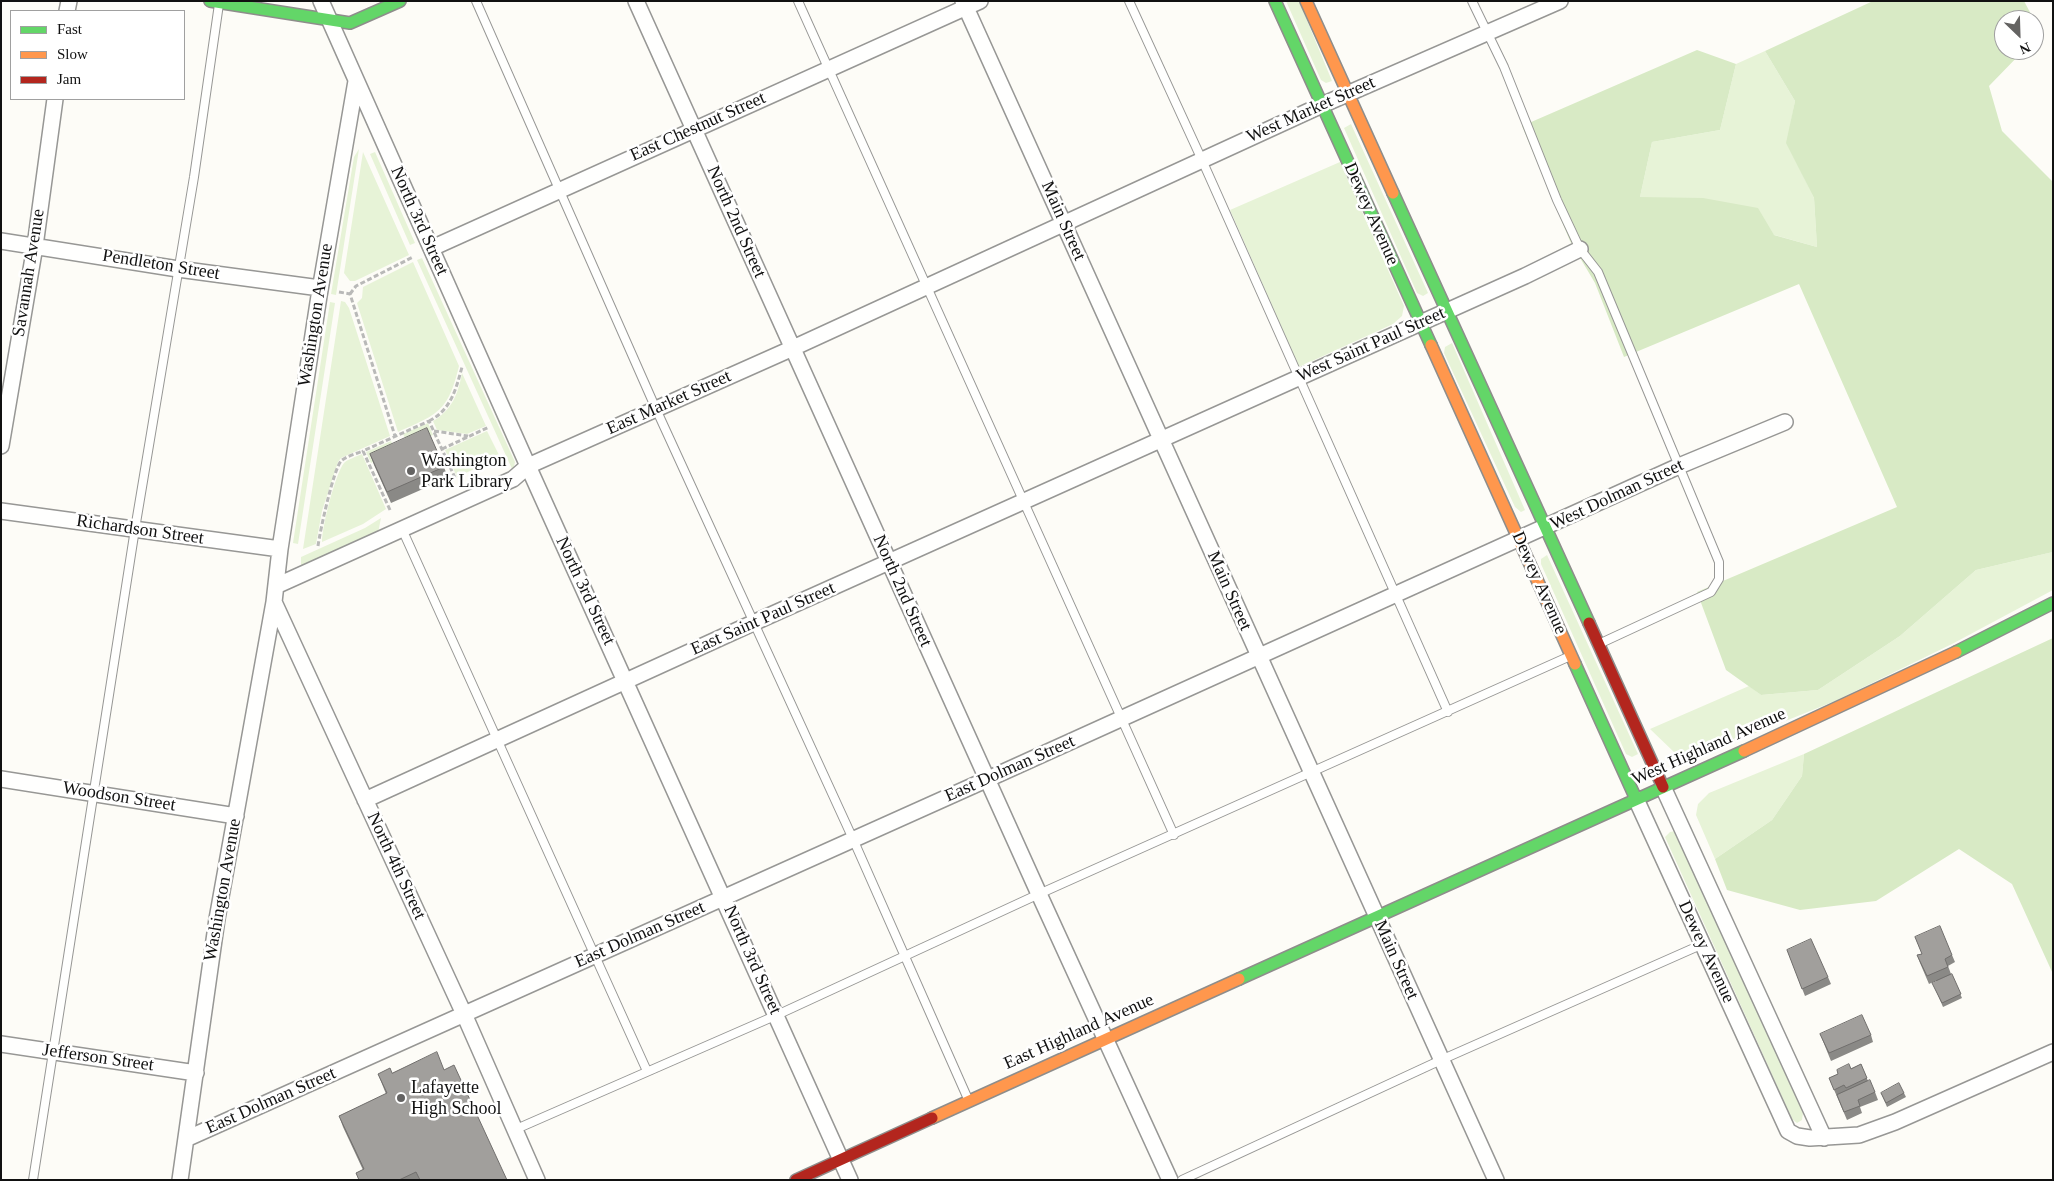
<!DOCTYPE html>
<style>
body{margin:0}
#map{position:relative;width:2054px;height:1181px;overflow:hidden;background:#fdfcf7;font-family:Georgia,serif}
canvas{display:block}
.frame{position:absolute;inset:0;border:2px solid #111;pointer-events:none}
.legend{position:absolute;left:10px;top:10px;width:175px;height:90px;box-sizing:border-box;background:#fff;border:1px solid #a0a0a0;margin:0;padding:6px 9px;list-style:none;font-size:15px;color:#111}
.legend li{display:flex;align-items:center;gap:10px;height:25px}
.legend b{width:25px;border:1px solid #a0a0a0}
.north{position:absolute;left:1994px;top:10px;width:50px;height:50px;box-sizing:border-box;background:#fff;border:1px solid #a0a0a0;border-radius:50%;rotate:156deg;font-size:14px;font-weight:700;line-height:20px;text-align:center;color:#111}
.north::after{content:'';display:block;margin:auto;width:18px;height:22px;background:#646362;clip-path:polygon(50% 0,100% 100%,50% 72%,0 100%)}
</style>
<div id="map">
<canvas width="2054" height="1181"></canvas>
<div class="frame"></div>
<ul class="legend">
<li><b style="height:6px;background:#63d668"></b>Fast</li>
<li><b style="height:6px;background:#ff974d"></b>Slow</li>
<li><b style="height:6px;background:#b3261e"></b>Jam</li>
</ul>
<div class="north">N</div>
</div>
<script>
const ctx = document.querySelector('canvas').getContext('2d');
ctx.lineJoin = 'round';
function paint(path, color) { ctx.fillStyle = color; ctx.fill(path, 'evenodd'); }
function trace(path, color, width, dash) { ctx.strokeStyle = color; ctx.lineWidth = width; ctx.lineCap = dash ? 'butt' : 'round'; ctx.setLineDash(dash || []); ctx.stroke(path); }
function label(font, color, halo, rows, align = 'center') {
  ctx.font = font + ' Georgia,serif'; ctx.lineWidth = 5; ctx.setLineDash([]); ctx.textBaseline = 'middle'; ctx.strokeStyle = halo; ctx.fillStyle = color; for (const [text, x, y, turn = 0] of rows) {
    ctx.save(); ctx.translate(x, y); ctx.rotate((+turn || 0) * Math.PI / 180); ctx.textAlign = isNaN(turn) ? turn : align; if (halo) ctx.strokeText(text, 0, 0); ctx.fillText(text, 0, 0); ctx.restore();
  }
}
const green = new Path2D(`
 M1286,1H1299L1332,81L1326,83L1321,80Z
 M1765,51L1795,101L1787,143L1814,198L1817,247L1640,197L1652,142L1720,130L1736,64Z
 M1351,124L1428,293L1423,296L1417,293L1344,128Z
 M359,149L336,295L331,294L354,157Z
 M363,152L409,255L355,281H350L344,273Z
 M375,152L415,243L410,245L370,154Z
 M1340,162L1404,306L1402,316L1393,324L1299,367L1230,210Z
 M422,258L515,462L513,471L417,260Z
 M413,262L459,366C448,412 438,414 398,432L357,303L362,298L363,287Z
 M341,301L345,302L349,308L390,436L341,458L338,462L322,511L316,544L303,549Z
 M330,302L335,303L298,544L293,543Z
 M1452,343L1525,510L1521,512L1515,507L1444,353L1445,347Z
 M462,373L486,426L467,434L437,430L433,421C452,410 458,394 462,373Z
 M428,423L433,435L409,446L403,434Z
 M487,431L500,457L457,477L445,450Z
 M391,441L396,452L371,463L366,452Z
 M362,454L386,509L363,524L322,542C322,527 335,474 344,463C348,459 356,457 362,454Z
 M381,518L378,533L301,567V557L365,528Z
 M2053,552V590L1952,644L1835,701L1696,757L1675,753L1650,729L1749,686L1761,695L1818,690L1900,636L1976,570Z
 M1547,555L1638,754L1632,757L1626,754L1541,564V559Z
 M1804,754L1802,776L1772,820L1715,859L1696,815L1698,804L1709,793Z
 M1676,831L1803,1113L1802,1120L1797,1123L1792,1119L1665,837L1670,832Z`);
const forest = new Path2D(`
 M1873,1H2024L2041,33L2034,40V20H2004V50H2024L1989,86L2002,131L2053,182V552L1976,570L1900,636L1818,690L1761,695L1726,670L1697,592L1897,507L1799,284L1624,357L1595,283L1570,241L1522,126L1697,50L1736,64L1720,130L1652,142L1640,197L1703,198L1758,208L1774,235L1817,247L1814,198L1786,143L1795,101L1765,51Z
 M2053,638V974L2012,884L1959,849L1876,901L1800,910L1727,890L1715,859L1772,820L1802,776L1804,754Z`);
const path = new Path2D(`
 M339,292L350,294L395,436
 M350,294L356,286L413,257
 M429,421C451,410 456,389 462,367
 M434,431L468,436
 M442,449L489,427
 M390,510L363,451L429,421L456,480
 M318,546C320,531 333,471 341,461C346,456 356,454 363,451`);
const lane = new Path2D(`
 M476,1L656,409L853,839L968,1099
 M798,1L1174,835
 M1129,1L1202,160L1448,712
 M1472,1L1504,67L1557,200L1580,249L1598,272L1719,562V579L1711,592L1601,643
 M402,529L647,1071
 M514,1130L777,1015L1039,894L1568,657
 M33,1180L135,529L194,177L219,4
 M1182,1180L1441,1060L1703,944`);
const street = new Path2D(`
 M321,1L528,466L850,1180
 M636,1L1039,894L1170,1180
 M963,1L1496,1180
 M67,11L69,1
 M356,81L319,296L280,549L274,602L464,1014L537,1180
 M1,241L178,269L320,288
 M432,248L980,1
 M1,446L35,246L55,99
 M1,511L280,549
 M276,586L513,479L528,466L793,348L1322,105L1560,1
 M1,779L236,816
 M1663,787L1824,1138
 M1636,799L1788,1131L1797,1136L1810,1138L1859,1135L1895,1122L2053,1052
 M365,800L753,623L1525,276L1580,249
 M1,1044L196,1073
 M186,1139L988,779L1679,466L1785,422
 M180,1180L217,919L274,602`);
const fast = new Path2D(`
 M210,1L350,23L400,1
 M1275,1L1431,345
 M1393,193L1589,623
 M1956,652L2053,603
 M1575,664L1636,799
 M1239,979L1744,751`);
const slow = new Path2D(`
 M1306,1L1393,193
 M1431,345L1575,664
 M1744,751L1956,652
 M932,1118L1239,979`);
const jam = new Path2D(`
 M1589,623L1663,787
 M796,1180L932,1118`);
const wall = new Path2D(`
 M370,454L444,467L448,478L391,503L374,465Z
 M1915,937L1952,955L1955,962L1948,966L1951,974L1962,998L1943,1007L1934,986L1937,980L1929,984L1920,963L1917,955L1922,954Z
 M1787,950L1828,977L1831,984L1805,996Z
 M1820,1034L1871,1035L1873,1042L1831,1061Z
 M1861,1064L1868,1081L1875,1092L1878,1100L1860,1107L1862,1113L1847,1120L1829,1078Z
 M444,1070L507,1180H359L356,1173L363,1170L343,1127L339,1116L386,1094L378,1074Z
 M1881,1093H1904L1906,1097L1887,1107Z`);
const building = new Path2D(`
 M427,428L444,467L387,492L370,454Z
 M1940,926L1952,955L1945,959L1948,967L1927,976L1917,955L1922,954L1915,937Z
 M1811,939L1828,977L1802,989L1787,950Z
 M1952,974L1961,994L1942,1003L1932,983Z
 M1862,1015L1871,1035L1829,1053L1820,1034Z
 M437,1052L444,1070L454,1065L507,1180H420L416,1172L399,1180H359L356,1173L364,1169L339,1116L387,1093L378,1074L390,1068L392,1073Z
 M1849,1064L1851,1069L1861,1064L1867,1078L1846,1088L1844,1085L1834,1090L1829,1078L1838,1074L1837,1070Z
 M1870,1080L1875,1092L1858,1100L1860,1106L1844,1112L1837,1095Z
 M1899,1083L1904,1093L1886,1103L1881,1093Z`);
const markers = [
 [411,471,5,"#646362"],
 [401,1098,5,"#646362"]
];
const streetNames = [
 ["West Market Street",1311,110,-24],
 ["East Chestnut Street",698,127,-24],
 ["Dewey Avenue",1371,214,66],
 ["North 3rd Street",419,221,66],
 ["Main Street",1063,221,66],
 ["North 2nd Street",736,222,66],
 ["Pendleton Street",161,265,9],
 ["Savannah Avenue",29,273,-81],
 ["Washington Avenue",316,315,-81],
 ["West Saint Paul Street",1371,345,-24],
 ["East Market Street",669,403,-24],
 ["West Dolman Street",1617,495,-25],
 ["Richardson Street",140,530,8],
 ["Dewey Avenue",1539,583,66],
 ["North 3rd Street",585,591,65],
 ["North 2nd Street",902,591,66],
 ["Main Street",1229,591,66],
 ["East Saint Paul Street",763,619,-24],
 ["West Highland Avenue",1709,747,-24],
 ["East Dolman Street",1010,769,-24],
 ["Woodson Street",119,797,9],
 ["North 4th Street",396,866,65],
 ["Washington Avenue",223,890,-80],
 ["East Dolman Street",640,935,-24],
 ["Dewey Avenue",1706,952,65],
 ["North 3rd Street",752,960,66],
 ["Main Street",1396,960,66],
 ["East Highland Avenue",1079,1032,-24],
 ["Jefferson Street",98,1058,8],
 ["East Dolman Street",271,1101,-24]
];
const poiNames = [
 ["Washington",421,461],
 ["Park Library",421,482],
 ["Lafayette",411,1088],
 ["High School",411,1109]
];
paint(green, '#e7f3d7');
paint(forest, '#d8eac5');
trace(lane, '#979795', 10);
trace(street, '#979795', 18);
trace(fast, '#8e8d8b', 14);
trace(slow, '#8e8d8b', 14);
trace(jam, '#8e8d8b', 14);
trace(path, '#b9b9b8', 3, [5, 2.5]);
trace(lane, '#fffffe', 8);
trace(street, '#fffffe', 15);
trace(fast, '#63d668', 11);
trace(slow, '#ff974d', 11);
trace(jam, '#b3261e', 11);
paint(wall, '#8a8986');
paint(building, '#a19f9c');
trace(building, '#716f6d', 1);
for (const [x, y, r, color] of markers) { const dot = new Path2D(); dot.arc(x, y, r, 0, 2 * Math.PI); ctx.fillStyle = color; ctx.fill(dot); trace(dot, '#fff', 2); }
label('18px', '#111', '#fff', streetNames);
label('18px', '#111', '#fff', poiNames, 'left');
</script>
